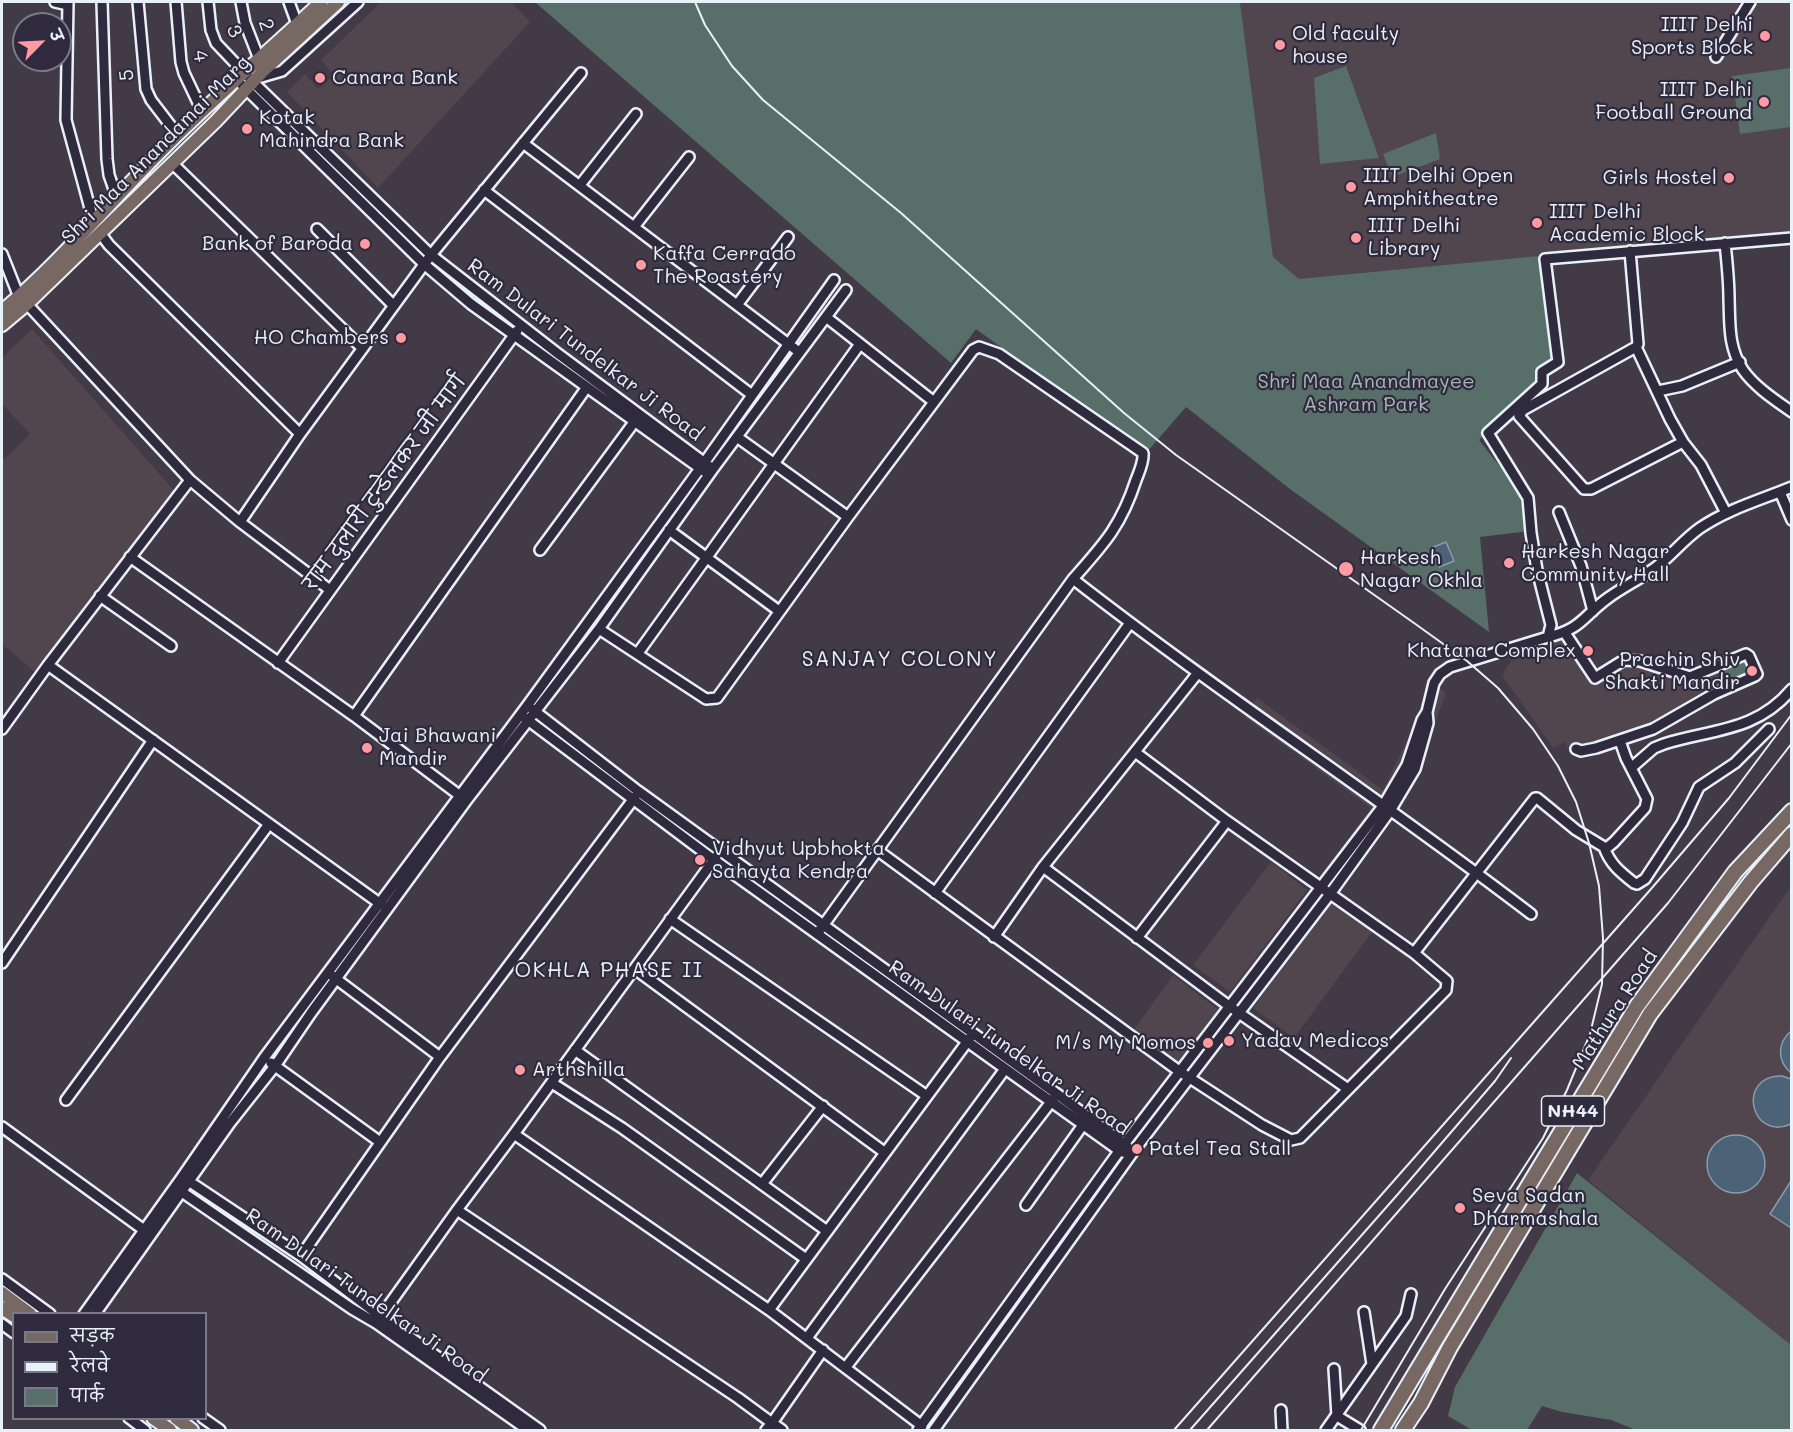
<!DOCTYPE html>
<meta charset="utf-8">
<style>
body{margin:0}
#map{position:relative;width:1793px;height:1432px;overflow:hidden;background:#433a47;font-family:Mali,"Playpen Sans Deva",sans-serif}
canvas{display:block}
.frame{position:absolute;inset:0;border:3px solid #e8f1f8;pointer-events:none}
.legend{position:absolute;left:12px;top:1312px;width:195px;height:108px;box-sizing:border-box;background:#2f2a3d;border:2px solid #797a88;margin:0;padding:8px 10px;list-style:none;font-size:18px;color:#e8f1f8}
.legend li{display:flex;align-items:center;gap:12px;height:30px}
.legend b{width:30px;border:2px solid #797a88}
.north{position:absolute;left:12px;top:12px;width:60px;height:60px;box-sizing:border-box;background:#2f2a3d;border:2px solid #797a88;border-radius:50%;rotate:66deg;font-size:16px;font-weight:700;line-height:24px;text-align:center;color:#e8f1f8}
.north::after{content:'';display:block;margin:auto;width:21px;height:27px;background:#ff9aa2;clip-path:polygon(50% 0,100% 100%,50% 72%,0 100%)}
</style>
<div id="map">
<canvas width="1793" height="1432"></canvas>
<div class="frame"></div>
<ul class="legend">
<li><b style="height:8px;background:#776864"></b>सड़क</li>
<li><b style="height:8px;background:#e8f1f8"></b>रेलवे</li>
<li><b style="height:16px;background:#586e68"></b>पार्क</li>
</ul>
<div class="north">उ</div>
</div>
<script>
const ctx = document.querySelector('canvas').getContext('2d');
ctx.lineJoin = 'round';
function paint(path, color) { ctx.fillStyle = color; ctx.fill(path, 'evenodd'); }
function trace(path, color, width, dash) { ctx.strokeStyle = color; ctx.lineWidth = width; ctx.lineCap = dash ? 'butt' : 'round'; ctx.setLineDash(dash || []); ctx.stroke(path); }
function label(font, color, halo, rows, align = 'center') {
  ctx.font = font + ' Mali,"Playpen Sans Deva",sans-serif'; ctx.lineWidth = 4.5; ctx.setLineDash([]); ctx.textBaseline = 'middle'; ctx.strokeStyle = halo; ctx.fillStyle = color; for (const [text, x, y, turn = 0] of rows) {
    ctx.save(); ctx.translate(x, y); ctx.rotate((+turn || 0) * Math.PI / 180); ctx.textAlign = isNaN(turn) ? turn : align; if (halo) ctx.strokeText(text, 0, 0); ctx.fillText(text, 0, 0); ctx.restore();
  }
}
const built = new Path2D(`
 M381,2H511L530,22L378,188L287,92L305,74L318,89L334,75L321,60Z
 M1240,2H1736L1742,7L1747,2H1786L1792,5L1791,232L1299,279L1273,258Z
 M32,329L177,494L38,675L2,644V461L30,434L2,404V358Z
 M1563,640L1595,682L1625,663L1639,665L1689,679L1719,667L1726,688L1656,731L1573,755L1564,742L1553,748L1502,675L1514,656Z
 M1434,684L1446,693L1418,770L1402,802L1388,824L1335,895L1316,881L1371,808L1245,717L1257,698L1383,790Z
 M1271,862L1307,890L1230,992L1193,965Z
 M1791,886V1345L1588,1180Z
 M1330,902L1372,932L1294,1038L1253,1008Z
 M1173,975L1220,1011L1178,1065L1133,1031Z`);
const green = new Path2D(`
 M535,2H1240L1273,257L1299,279L1538,256L1559,359L1479,440L1525,498L1529,531L1480,537L1489,632L1290,489L1186,407L1146,453L976,329L951,363Z
 M1346,66L1379,158L1320,164L1314,78Z
 M1791,68V127L1740,134L1732,76Z
 M1436,133L1440,159L1392,177L1383,154Z
 M1747,659L1753,672L1727,687L1720,668Z
 M1577,1173L1791,1345V1430H1636L1611,1420L1562,1412L1542,1406L1527,1430H1472L1448,1416L1455,1387Z`);
const water = new Path2D(`
 M1446,542L1454,561L1439,567L1431,548Z
 M1791,1031V1073C1777,1061 1777,1043 1791,1031Z
 M1782,1076L1791,1079V1124C1750,1142 1736,1075 1782,1076Z
 M1707 1164a29 29 0 1 1 58 0a29 29 0 1 1-58 0Z
 M1791,1181L1792,1228H1791L1770,1214Z`);
const minor = new Path2D(`
 M55,2L68,5
 M68,2L66,120L94,223
 M102,2L107,159L109,175L117,198
 M138,2L146,89L151,100L177,134
 M176,2L181,62L184,73L202,111
 M208,2L211,30L216,43L254,83L431,255L557,353L709,466
 M241,2L245,23L259,59
 M289,2L297,24
 M1716,57L1750,2
 M258,78L282,71L358,2
 M242,85L424,264L471,304L704,471
 M523,143L799,352
 M172,163L362,348
 M580,185L636,114
 M484,190L752,395
 M634,227L689,157
 M317,229L393,305
 M100,233L109,245L300,434
 M1725,243C1727,262 1729,280 1729,299C1730,324 1728,347 1743,370C1755,387 1775,400 1792,412
 M1630,251L1638,344L1636,347L1670,419L1683,442L1701,465L1726,513
 M2,254L19,297
 M27,304L190,480L240,522L330,590
 M737,305L788,237
 M826,317L934,402
 M1636,347L1523,410L1519,416L1584,489H1591L1683,442
 M1658,391L1682,386L1740,362
 M737,437L848,517
 M1780,492L1792,520
 M1559,512L1581,566L1593,611
 M240,522L300,434L431,255L581,73
 M669,530L779,611
 M540,550L635,421
 M130,557L354,716L463,798
 M1073,579C1222,695 1381,799 1531,914
 M100,596L171,646
 M599,629L706,699L717,698L848,517L973,350L979,347L999,354L1143,453C1144,462 1139,472 1136,480C1121,526 1104,544 1073,579L817,934
 M1565,633L1595,678L1624,660L1640,661L1690,677L1746,654L1749,656L1757,674L1755,676L1714,694L1653,729L1596,748L1581,751L1576,749
 M1548,637C1582,629 1583,616 1608,598C1623,587 1640,579 1655,568C1671,556 1683,540 1700,528C1728,509 1760,500 1792,487
 M638,653L860,344
 M278,663L517,331
 M48,665L382,905
 M532,709L638,791L1057,1094L1127,1146
 M354,716L587,387
 M525,718L714,860L1120,1151L1126,1153
 M2,729L48,665L190,480
 M1631,768L1654,748L1664,744C1712,729 1756,732 1792,689
 M1604,847C1610,864 1620,872 1634,883L1637,884L1645,879L1682,823L1699,787L1735,763L1769,729
 M877,850L1179,1071L1262,1125L1291,1140L1300,1138L1306,1132L1446,990L1447,981L1414,953L1227,821L1135,752
 M1043,867L1229,1006L1348,1089
 M935,893L1130,623
 M670,919L927,1096
 M994,937L1043,867L1197,674
 M1137,938L1227,821
 M1414,953L1535,798H1537L1576,830L1604,847H1608L1614,842L1645,808L1647,799L1626,758L1620,741
 M2,963L153,740
 M635,969L884,1152
 M331,975L440,1057
 M575,1050L827,1231
 M271,1063L380,1142
 M552,1083L622,1128L806,1259
 M66,1100L269,824
 M2,1127L144,1230
 M514,1134L769,1310L922,1426
 M187,1180L301,1256L380,1316L540,1430
 M762,1184L823,1106
 M179,1190L352,1309L376,1323L528,1430
 M1026,1205L1085,1122
 M457,1210L738,1398L772,1423L823,1350
 M301,1256L440,1057L635,797
 M2,1279L50,1314
 M769,1310L970,1038
 M1364,1312L1372,1364
 M84,1314L182,1177L264,1058L527,706L704,463L834,280
 M95,1314L230,1123L275,1066L311,1013L466,801L599,629L713,469L846,290
 M376,1323L457,1210L514,1134L716,857
 M2,1324L14,1333
 M807,1338L1005,1069
 M846,1367L1054,1098
 M1334,1369L1337,1416L1360,1430
 M1281,1410L1282,1430
 M129,1418L145,1430
 M203,1418L220,1430
 M766,1430L772,1423L782,1430
 M918,1430L1125,1143L1383,806L1407,765L1422,720L1427,712
 M934,1430L1138,1145L1330,894L1390,811L1415,769L1428,723L1427,712L1434,683L1440,674L1450,667L1548,637L1551,625L1537,570L1531,533L1528,498L1488,433L1542,384V372L1558,362L1545,259L1792,238
 M1326,1430L1406,1316L1411,1294`);
const major = new Path2D(`
 M2,311C59,263 107,205 160,152C211,100 268,52 321,2
 M2,325L27,304L216,121L264,70L338,2
 M2,1293L30,1314
 M2,1308L14,1316
 M153,1418L170,1430
 M176,1418L192,1430`);
const highway = new Path2D(`
 M1381,1430L1637,1006L1735,872L1792,811
 M1403,1430L1421,1403L1450,1347L1650,1014L1750,883L1792,834`);
const rail = new Path2D(`
 M695,2L705,25L732,66L763,100L901,213L1124,413L1176,455L1414,623L1467,661L1498,688L1533,729L1558,766L1576,802L1589,843L1599,886L1603,938L1602,984L1590,1034L1567,1090L1543,1138L1445,1289L1361,1430
 M1174,1430L1651,889L1729,798L1792,714
 M1190,1430L1398,1194L1495,1081L1511,1058
 M1207,1430L1668,903L1792,743`);
const markers = [
 [1765,36,6,"#ff9aa2"],
 [1280,45,6,"#ff9aa2"],
 [320,78,6,"#ff9aa2"],
 [1764,102,6,"#ff9aa2"],
 [247,129,6,"#ff9aa2"],
 [1729,178,6,"#ff9aa2"],
 [1351,187,6,"#ff9aa2"],
 [1537,223,6,"#ff9aa2"],
 [1356,238,6,"#ff9aa2"],
 [365,244,6,"#ff9aa2"],
 [641,265,6,"#ff9aa2"],
 [401,338,6,"#ff9aa2"],
 [1509,563,6,"#ff9aa2"],
 [1346,569,8,"#ff9aa2"],
 [1588,651,6,"#ff9aa2"],
 [1752,671,6,"#ff9aa2"],
 [367,748,6,"#ff9aa2"],
 [700,860,6,"#ff9aa2"],
 [1229,1041,6,"#ff9aa2"],
 [1208,1043,6,"#ff9aa2"],
 [520,1070,6,"#ff9aa2"],
 [1137,1149,6,"#ff9aa2"],
 [1460,1208,6,"#ff9aa2"]
];
const shields = [
 [1573,1111,63]
];
const shieldNames = [
 ["NH44",1573,1111]
];
const streetNames = [
 ["2",266,25,71],
 ["3",234,31,59],
 ["4",200,56,81],
 ["5",127,75,-96],
 ["Shri Maa Anandamai Marg",156,150,-45],
 ["Ram Dulari Tundelkar Ji Road",585,350,37],
 ["राम दुलारी टुन्डेलकर जी मार्ग",385,483,-54],
 ["Mathura Road",1615,1010,-57],
 ["Ram Dulari Tundelkar Ji Road",1009,1048,35],
 ["Ram Dulari Tundelkar Ji Road",366,1296,35]
];
const poiNames = [
 ["IIIT Delhi",1753,25,"right"],
 ["Sports Block",1753,48,"right"],
 ["Old faculty",1292,34],
 ["house",1292,57],
 ["Canara Bank",332,78],
 ["IIIT Delhi",1752,90,"right"],
 ["Football Ground",1752,113,"right"],
 ["Kotak",259,118],
 ["Mahindra Bank",259,141],
 ["IIIT Delhi Open",1363,176],
 ["Amphitheatre",1363,199],
 ["Girls Hostel",1717,178,"right"],
 ["IIIT Delhi",1549,212],
 ["Academic Block",1549,235],
 ["IIIT Delhi",1368,226],
 ["Library",1368,249],
 ["Bank of Baroda",353,244,"right"],
 ["Kaffa Cerrado",653,254],
 ["The Roastery",653,277],
 ["HO Chambers",389,338,"right"],
 ["Harkesh Nagar",1521,552],
 ["Community Hall",1521,575],
 ["Harkesh",1360,558],
 ["Nagar Okhla",1360,581],
 ["Khatana Complex",1576,651,"right"],
 ["Prachin Shiv",1740,660,"right"],
 ["Shakti Mandir",1740,683,"right"],
 ["Jai Bhawani",379,736],
 ["Mandir",379,759],
 ["Vidhyut Upbhokta",712,849],
 ["Sahayta Kendra",712,872],
 ["Yadav Medicos",1241,1041],
 ["M/s My Momos",1196,1043,"right"],
 ["Arthshilla",532,1070],
 ["Patel Tea Stall",1149,1149],
 ["Seva Sadan",1472,1196],
 ["Dharmashala",1472,1219]
];
const parkNames = [
 ["Shri Maa Anandmayee",1366,382],
 ["Ashram Park",1366,405]
];
const neighbourhoodNames = [
 ["SANJAY COLONY",900,660],
 ["OKHLA PHASE II",609,971]
];
paint(built, '#51454e');
paint(green, '#586e68');
paint(water, '#4c6377');
trace(water, '#8a9cab', 1.5);
trace(minor, '#e8f1f8', 14);
trace(major, '#e8f1f8', 16);
trace(highway, '#e8f1f8', 18);
trace(minor, '#2f2a3d', 9);
trace(major, '#776864', 12);
trace(highway, '#776864', 14);
trace(rail, '#e8f1f8', 2);
for (const [x, y, r, color] of markers) { const dot = new Path2D(); dot.arc(x, y, r, 0, 2 * Math.PI); ctx.fillStyle = color; ctx.fill(dot); trace(dot, '#2f2a3d', 2); }
for (const [x, y, w] of shields) { const box = new Path2D(); box.roundRect(x - w / 2, y - 15, w, 30, 4.5); ctx.fillStyle = '#2f2a3d'; ctx.fill(box); trace(box, '#e8f1f8', 1.5); }
label('bold 18px', '#e8f1f8', null, shieldNames);
label('20px', '#e8f1f8', '#2f2a3d', streetNames);
label('20px', '#e8f1f8', '#2f2a3d', poiNames, 'left');
label('20px', '#a7b6b7', '#2f2a3d', parkNames);
ctx.letterSpacing = '1.5px';
label('21px', '#e8f1f8', '#2f2a3d', neighbourhoodNames);
ctx.letterSpacing = '0px';
</script>
